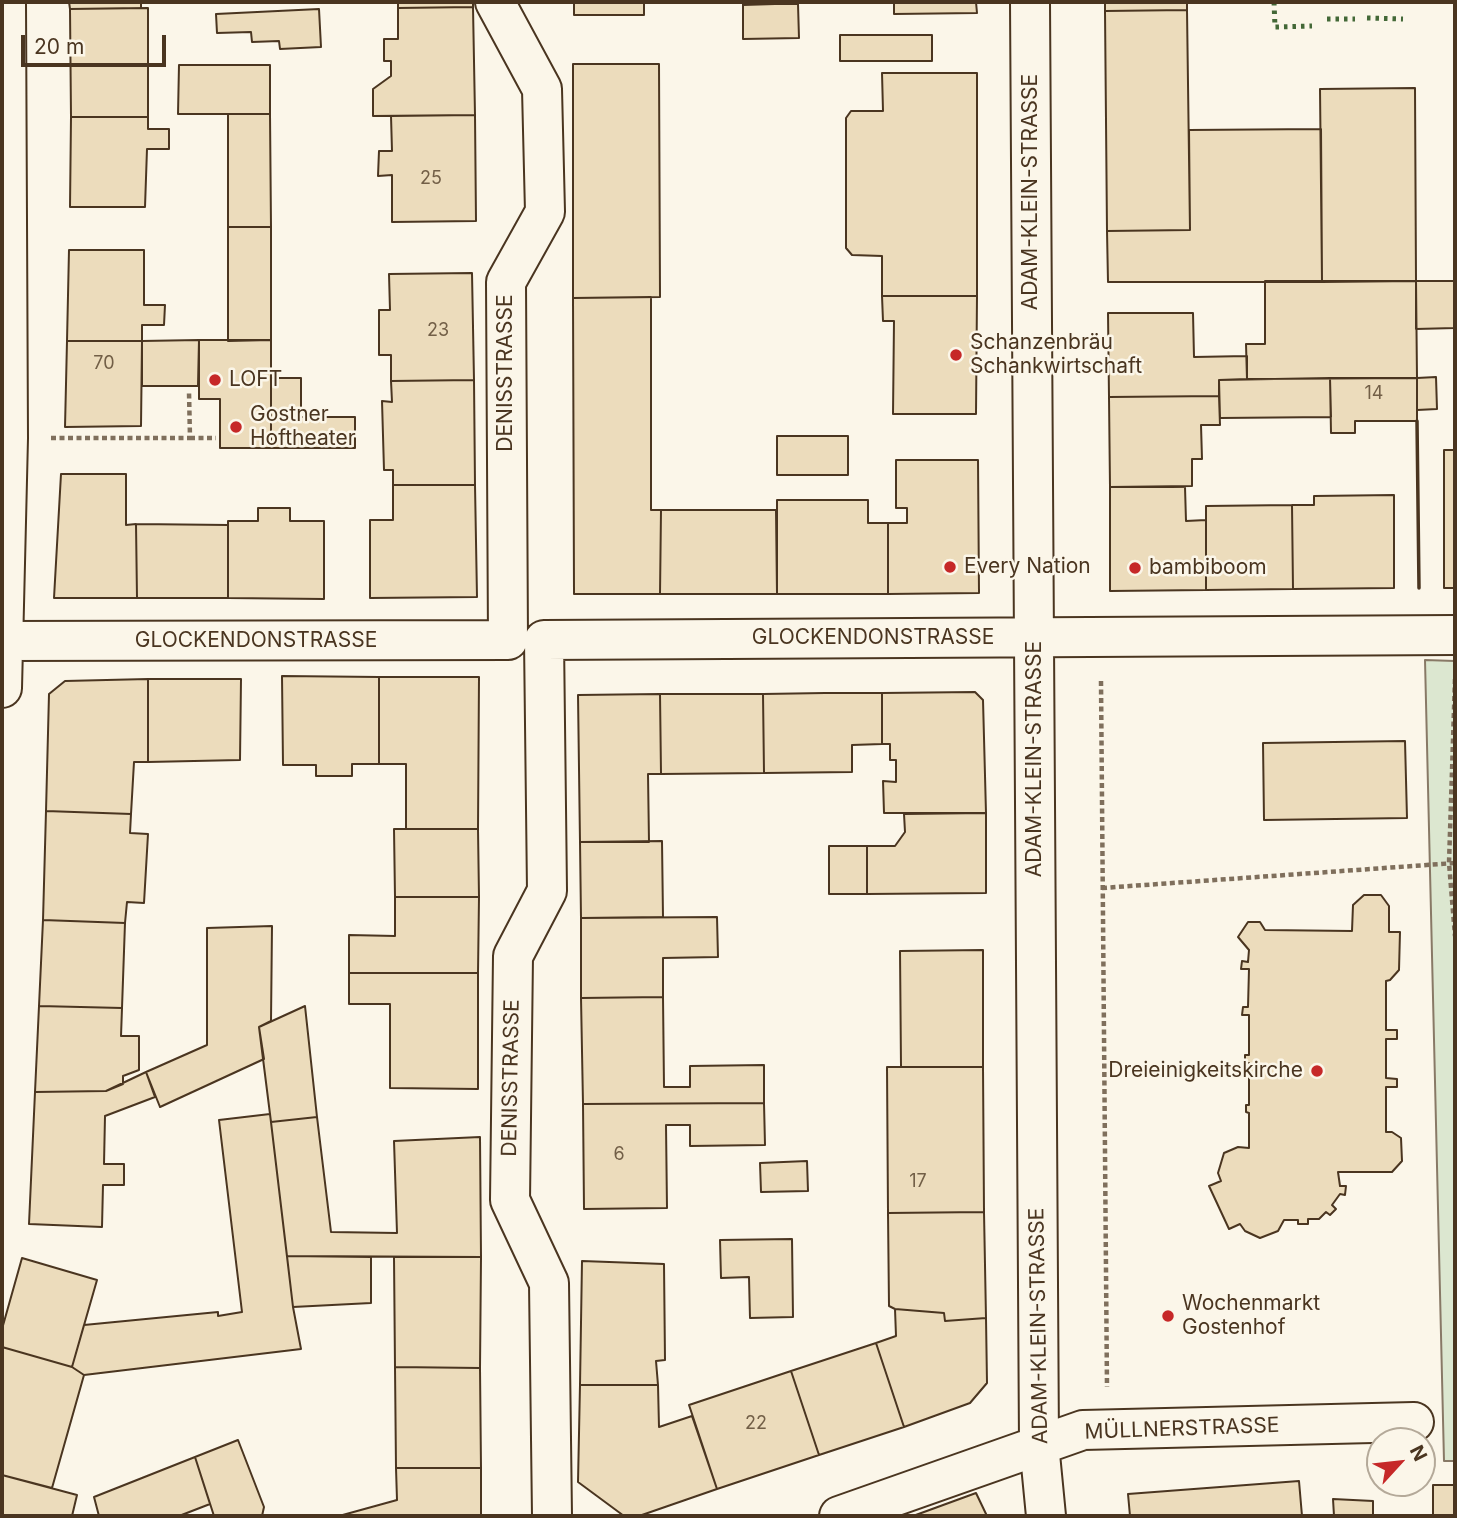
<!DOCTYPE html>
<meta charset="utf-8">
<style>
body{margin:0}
#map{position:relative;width:1457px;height:1518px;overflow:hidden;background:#fbf6e9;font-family:Inter,sans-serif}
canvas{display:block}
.frame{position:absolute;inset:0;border:4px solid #4a3520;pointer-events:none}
.north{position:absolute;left:1366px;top:1427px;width:70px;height:70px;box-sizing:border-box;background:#fbf6e9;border:2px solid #b4a999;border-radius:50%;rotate:63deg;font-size:19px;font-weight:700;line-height:28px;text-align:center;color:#4a3520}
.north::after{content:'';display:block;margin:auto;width:24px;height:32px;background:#c62828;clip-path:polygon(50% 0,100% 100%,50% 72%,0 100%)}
.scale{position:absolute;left:21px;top:35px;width:145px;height:32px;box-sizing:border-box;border:4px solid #4a3520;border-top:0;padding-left:9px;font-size:21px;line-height:24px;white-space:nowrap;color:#4a3520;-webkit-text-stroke:5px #fbf6e9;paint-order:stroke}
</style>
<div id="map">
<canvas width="1457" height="1518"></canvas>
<div class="frame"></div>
<div class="north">N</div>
<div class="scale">20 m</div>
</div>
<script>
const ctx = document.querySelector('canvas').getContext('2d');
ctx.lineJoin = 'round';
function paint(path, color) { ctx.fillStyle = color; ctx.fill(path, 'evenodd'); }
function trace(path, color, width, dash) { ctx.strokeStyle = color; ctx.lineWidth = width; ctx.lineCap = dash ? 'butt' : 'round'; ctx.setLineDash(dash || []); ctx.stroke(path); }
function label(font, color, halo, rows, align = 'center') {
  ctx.font = font + ' Inter,sans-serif'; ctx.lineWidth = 5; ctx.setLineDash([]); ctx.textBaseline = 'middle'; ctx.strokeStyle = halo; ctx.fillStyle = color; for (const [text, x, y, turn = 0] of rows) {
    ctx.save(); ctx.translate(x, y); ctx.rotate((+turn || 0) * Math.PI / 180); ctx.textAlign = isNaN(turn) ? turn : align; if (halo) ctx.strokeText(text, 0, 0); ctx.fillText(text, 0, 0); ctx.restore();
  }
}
const green = new Path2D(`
 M1425,660L1455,661V1461H1444Z`);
const building = new Path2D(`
 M69,2H141V8L70,9Z
 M398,2H473V7L398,8Z
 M574,2H644V15H574Z
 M743,2H775V4L743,5Z
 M894,2H976L977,13L894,14Z
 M1105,2H1187V10L1105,11Z
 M775,4H798L799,38L743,39V5Z
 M473,7L475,115L373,116V89L391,76V61H384V39H398V8Z
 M148,8V117H71L70,9Z
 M319,9L321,47L280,49L279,41L252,42L251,32L217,33L216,14Z
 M1187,10L1190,230L1107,231L1105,11Z
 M840,35H932V61H840Z
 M573,64H659L660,297L573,298Z
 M179,65H270V114H178Z
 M882,73H977V296H882V256L852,255L846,248V118L851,111H883Z
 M1415,88L1416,281L1322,282L1320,89Z
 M228,114H270L271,227H228Z
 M475,115L476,221L392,222V175L378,176L379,151H392L391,116Z
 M71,117H148V129H169V149H147L145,207H70Z
 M1321,129L1322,282H1108L1107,231L1190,230L1189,130Z
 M228,227H271V340L228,341Z
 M69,250H144V305H165L164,325H142V341H67Z
 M472,273L474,380L391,381V355H379V310H390L389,274Z
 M1265,281H1416L1417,378L1247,379L1246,344H1265Z
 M1416,281H1455V328L1416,329Z
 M882,296H977L976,414H893L894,321H883Z
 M651,297V510H661L660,594H574L573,298Z
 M1108,313H1193L1194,357L1247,356V379L1219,380V396L1109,397Z
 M199,340H271V448H220V399H199Z
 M199,340L198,386H142V341Z
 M67,341H142L141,426L65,427Z
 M1436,377L1437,409L1417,410V378Z
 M271,378H301V417H355V448H271Z
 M1330,378L1331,417L1220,418L1219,380Z
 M1330,378H1417V421H1355V433H1331Z
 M474,380L475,485H393V470H384L382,401L392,402L391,381Z
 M1219,396L1220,425H1201L1202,459H1192V486L1110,487L1109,397Z
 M777,436H848V475H777Z
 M1444,450H1455V588H1444Z
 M896,460H978L979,593L888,594V523H907V508H896Z
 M61,474H126V525L136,524L137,598H54Z
 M393,485H475L477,597L370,598V520H393Z
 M1110,487H1185L1186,521L1206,520V590L1110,591Z
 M1394,495V588L1293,589L1292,505H1314V496Z
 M777,500H868V523H888V594H777Z
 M1292,505L1293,589L1206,590V506Z
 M258,508H290V521H324V599L228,598V521H258Z
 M661,510H776L777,594H660Z
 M136,524L228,525V598H137Z
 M282,676L379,677V764H352V776H316V765H283Z
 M379,677H479L478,829H406V764H379Z
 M148,679H241L240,760L148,762Z
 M148,679V762H134L131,814L46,811L49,694L65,681Z
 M975,692L983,700L986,813H884L883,781L896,782V760H890V744H882V693Z
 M825,693H882V744L852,745V772L764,773L763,694Z
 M660,694L661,774H648L649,842H580L578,695Z
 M660,694H763L764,773L661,774Z
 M1405,741L1407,818L1264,820L1263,743Z
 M46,811L131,814L130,833L148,834L144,903L127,902L125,923L43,920Z
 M986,813V893L867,894V846H895L905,832L904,814Z
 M394,829H478L479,897H395Z
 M662,841L663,917L581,918L580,842Z
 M829,846H867V894H829Z
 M1364,895H1381L1389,906V932H1400L1399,970L1390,980L1386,981V1030H1397V1039H1386V1078L1397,1079V1087H1386V1132H1392L1401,1138L1402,1161L1392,1172H1338L1340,1186H1346L1345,1195L1340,1194L1332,1205L1336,1209L1330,1215L1326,1212L1319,1219H1308V1224H1298V1220H1284L1278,1231L1260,1238L1245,1231L1240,1224L1229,1229L1209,1186L1221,1181L1218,1173L1224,1153L1238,1147L1249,1148V1113L1246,1112V1105H1249V1063H1245V1055H1249V1015H1242L1243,1007H1248L1249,969H1241L1242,961L1248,962L1249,950L1238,937L1248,922H1260L1265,930L1352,931L1353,905Z
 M395,897H479L478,973H349V935L395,936Z
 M717,917L718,957L663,958V997L581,998V918Z
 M43,920L125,923L122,1008L39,1006Z
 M272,926L271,1021L259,1027L264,1059L160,1107L146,1072L207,1045V928Z
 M983,950V1067H901L900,951Z
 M349,973H478V1089L390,1088V1004H349Z
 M663,997L664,1087H690V1066L764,1065V1103L583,1104L581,998Z
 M39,1006L122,1008L121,1036H139V1070L123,1076V1084L106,1091L35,1092Z
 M305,1006L317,1117L271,1122L259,1027Z
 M887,1067H983L984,1212L888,1213Z
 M146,1072L155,1097L105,1116L104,1164H124V1185H103L102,1227L29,1224L35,1092L106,1091Z
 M764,1103L765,1145L690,1146V1125H666L667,1208L584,1209L583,1104Z
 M270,1114L293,1307L301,1349L84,1375L72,1367L84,1325L218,1312V1316L242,1312L219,1120Z
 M317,1117L331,1232L397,1233L394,1141L480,1137L481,1257L287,1256L271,1122Z
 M807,1161L808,1191L761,1192L760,1163Z
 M984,1212L986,1318L945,1321L944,1313L895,1309L889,1306L888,1213Z
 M792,1239L793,1317L750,1318L749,1277L721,1278L720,1240Z
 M287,1256L371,1257V1303L293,1307Z
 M394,1257H481L480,1368L395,1367Z
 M22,1258L97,1280L72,1367L2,1347V1329Z
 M582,1261L664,1264L665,1360L656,1361L658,1385H580Z
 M895,1309L944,1313L945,1321L986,1318L987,1383L970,1403L904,1427L876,1343L896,1336Z
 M876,1343L904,1427L819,1455L791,1371Z
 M2,1347L72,1367L84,1375L52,1488L2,1475Z
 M395,1367L480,1368L481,1468H396Z
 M791,1371L819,1455L717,1489L689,1405Z
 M580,1385H658L659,1427L692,1416L717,1489L639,1516H624L578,1482Z
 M238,1440L264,1507L262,1516H214L195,1457Z
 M195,1457L210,1504L179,1516H99L94,1497Z
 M396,1468H481V1516H339L397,1500Z
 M2,1475L77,1495L72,1516H2Z
 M1299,1481L1302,1516H1130L1128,1494Z
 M1433,1485H1455V1516H1433Z
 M976,1493L987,1516H913Z
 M1333,1499L1373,1501V1516H1334Z`);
const path = new Path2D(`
 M51,438H190L189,392
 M190,438H216
 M1455,679L1449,863L1455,936
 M1101,681L1107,1387
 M1102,888L1455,863`);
const minor = new Path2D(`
 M1030,2L1039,1444L1046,1516
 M3,641L508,640L506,282L545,212L542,89L495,2
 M2,688L8,438L6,2
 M552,1516L549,1283L510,1200L513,956L547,891L544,640L1455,635
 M839,1516L1083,1430L1414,1422`);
const hedge = new Path2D(`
 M1274,2L1275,27L1312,26
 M1367,18L1403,19
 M1327,19H1355`);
const wall = new Path2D(`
 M1417,421L1419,588`);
const markers = [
 [956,355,7,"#c62828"],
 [215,380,7,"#c62828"],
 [236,427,7,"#c62828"],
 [950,567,7,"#c62828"],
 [1135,568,7,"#c62828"],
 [1317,1071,7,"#c62828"],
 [1168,1316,7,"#c62828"]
];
const numberNames = [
 ["25",431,179],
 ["23",438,331],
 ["70",104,364],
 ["14",1374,394],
 ["6",619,1155],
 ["17",918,1182],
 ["22",756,1424]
];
const streetNames = [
 ["ADAM-KLEIN-STRASSE",1031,192,-90],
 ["DENISSTRASSE",506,373,-90],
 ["GLOCKENDONSTRASSE",873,638],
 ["GLOCKENDONSTRASSE",256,641],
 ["ADAM-KLEIN-STRASSE",1035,759,-90],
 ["DENISSTRASSE",511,1078,-89],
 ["ADAM-KLEIN-STRASSE",1039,1326,-91],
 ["MÜLLNERSTRASSE",1182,1429,-2]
];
const poiNames = [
 ["Schanzenbräu",970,343],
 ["Schankwirtschaft",970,367],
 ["LOFT",229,380],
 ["Gostner",250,415],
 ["Hoftheater",250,439],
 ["Every Nation",964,567],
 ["bambiboom",1149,568],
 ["Dreieinigkeitskirche",1303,1071,"right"],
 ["Wochenmarkt",1182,1304],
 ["Gostenhof",1182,1328]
];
paint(green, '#dce7d0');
trace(green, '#887966', 2);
paint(building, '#ecdcbc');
trace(building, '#4a3520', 2);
trace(minor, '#4a3520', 42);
trace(path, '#7f6f5c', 4.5, [5, 3.5]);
trace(minor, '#fbf6e9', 38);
trace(hedge, '#436837', 5, [3.5, 5]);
trace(wall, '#4a3520', 3.5);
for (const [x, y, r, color] of markers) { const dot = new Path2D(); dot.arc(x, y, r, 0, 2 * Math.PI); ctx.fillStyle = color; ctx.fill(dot); trace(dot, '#fbf6e9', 2.5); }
label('18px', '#725f47', null, numberNames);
label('21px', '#4a3520', '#fbf6e9', streetNames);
label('21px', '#4a3520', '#fbf6e9', poiNames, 'left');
</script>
